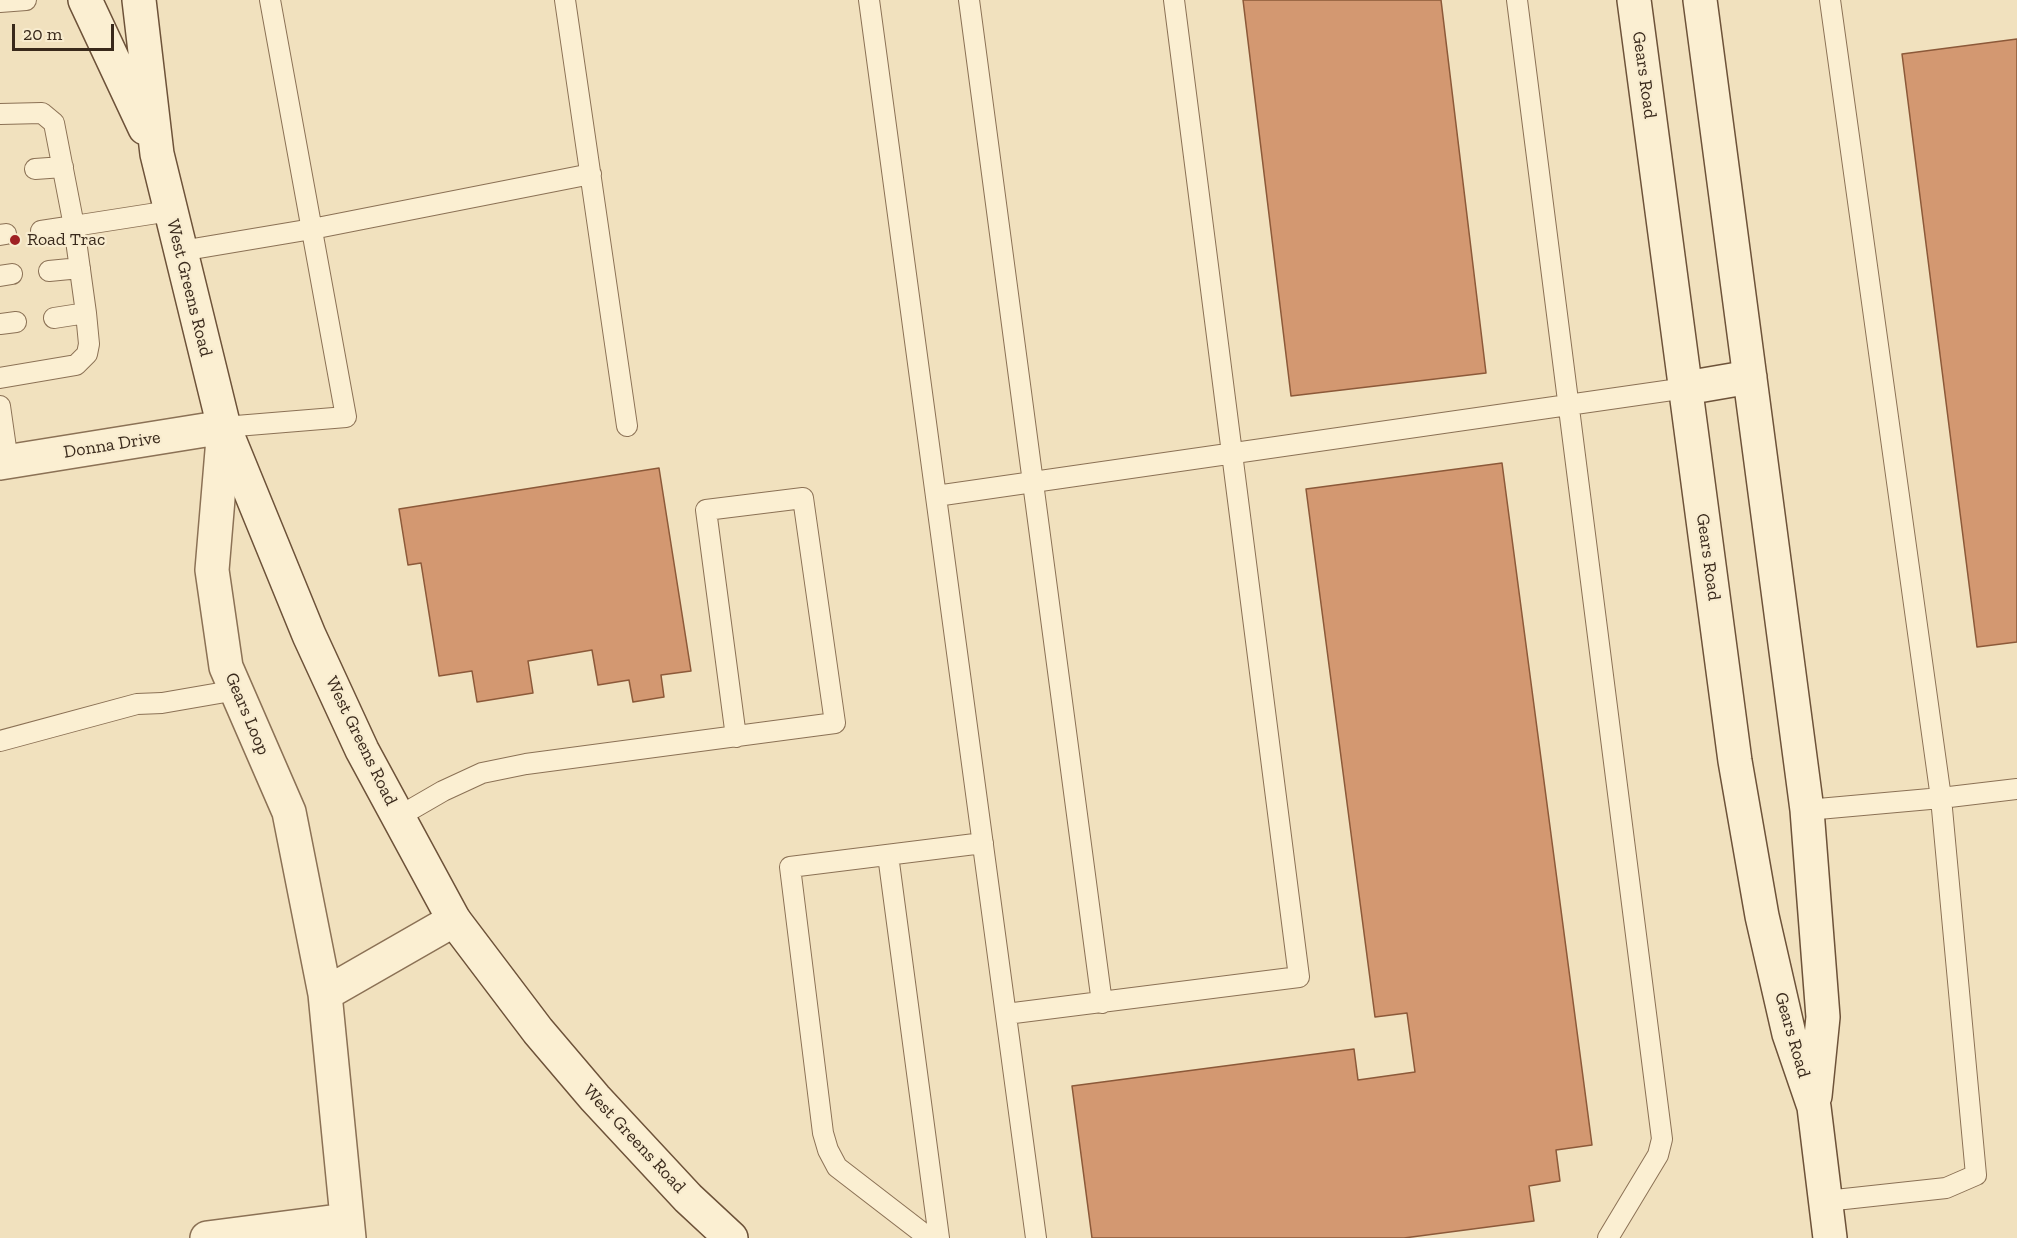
<!DOCTYPE html>
<style>
body{margin:0}
#map{position:relative;width:2017px;height:1238px;overflow:hidden;background:#f1e1be;font-family:"Zilla Slab",serif}
canvas{display:block}
.scale{position:absolute;left:12px;top:24px;width:102px;height:27px;box-sizing:border-box;border:3px solid #39291b;border-top:0;padding-left:8px;font-size:18px;line-height:21px;white-space:nowrap;color:#39291b;-webkit-text-stroke:4px #f8eccf;paint-order:stroke}
</style>
<div id="map">
<canvas width="2017" height="1238"></canvas>
<div class="scale">20 m</div>
</div>
<script>
const ctx = document.querySelector('canvas').getContext('2d');
ctx.lineJoin = 'round';
function paint(path, color) { ctx.fillStyle = color; ctx.fill(path, 'evenodd'); }
function trace(path, color, width, dash) { ctx.strokeStyle = color; ctx.lineWidth = width; ctx.lineCap = dash ? 'butt' : 'round'; ctx.setLineDash(dash || []); ctx.stroke(path); }
function label(font, color, halo, rows, align = 'center') {
  ctx.font = font + ' "Zilla Slab",serif'; ctx.lineWidth = 4.5; ctx.setLineDash([]); ctx.textBaseline = 'middle'; ctx.strokeStyle = halo; ctx.fillStyle = color; for (const [text, x, y, turn = 0] of rows) {
    ctx.save(); ctx.translate(x, y); ctx.rotate((+turn || 0) * Math.PI / 180); ctx.textAlign = isNaN(turn) ? turn : align; if (halo) ctx.strokeText(text, 0, 0); ctx.fillText(text, 0, 0); ctx.restore();
  }
}
const building = new Path2D(`
 M1243,0H1441L1486,373L1291,396Z
 M2017,39V642L1977,647L1902,54Z
 M1502,463L1592,1145L1556,1150L1560,1181L1529,1186L1534,1221L1404,1238H1092L1072,1086L1354,1049L1358,1080L1415,1072L1407,1013L1375,1017L1306,489Z
 M659,468L691,671L661,675L664,697L633,702L629,680L598,685L592,650L528,661L533,693L477,702L472,671L439,676L421,563L408,565L399,509Z`);
const lane = new Path2D(`
 M565,0L627,426
 M869,0L1036,1238
 M969,0L1102,1003
 M1517,0L1662,1139L1658,1155L1608,1238
 M0,2L26,0
 M0,114L42,113L54,123L74,226L170,211
 M35,169L63,167
 M0,235L6,234
 M181,251L312,229L591,174
 M49,271L80,268
 M0,276L12,274
 M54,318L86,313
 M0,324L16,322
 M0,378L76,365L87,354L89,344L86,313L74,226L41,231
 M0,406L8,462
 M224,427L346,417L270,0
 M936,496L1686,388
 M0,741L137,704L162,703L237,690
 M1807,810L1941,798L2017,789
 M398,817L443,791L482,773L526,764L835,723L803,498L706,510L736,737
 M888,855L939,1238
 M1006,1014L1299,977L1174,0
 M1826,1201L1946,1188L1976,1175L1941,798L1830,0
 M929,1238L837,1167L828,1150L823,1133L790,867L983,843`);
const street = new Path2D(`
 M0,463L224,427L212,570L226,667L289,812L325,994L349,1238
 M325,994L454,920
 M207,1238L346,1220`);
const secondary = new Path2D(`
 M85,0L145,128
 M139,0L157,154L224,427L309,635L362,750L454,920L538,1031L595,1098L688,1198L731,1238
 M1634,0L1735,761L1762,916L1789,1034L1814,1107L1830,1238
 M1700,0L1807,810L1823,1017L1815,1096
 M1686,388L1750,377`);
const markers = [
 [15,240,6,"#9f2123"]
];
const streetNames = [
 ["Gears Road",1644,75,82],
 ["West Greens Road",189,288,76],
 ["Donna Drive",112,445,-9],
 ["Gears Road",1708,557,82],
 ["Gears Loop",247,714,67],
 ["West Greens Road",361,741,64],
 ["Gears Road",1792,1035,74],
 ["West Greens Road",634,1139,47]
];
const poiNames = [
 ["Road Trac",27,240]
];
paint(building, '#d39871');
trace(building, '#8c5939', 1.5);
trace(lane, '#8b7155', 22);
trace(street, '#8b7155', 36);
trace(secondary, '#6d5239', 36);
trace(lane, '#fbefd2', 20);
trace(street, '#fbefd2', 33);
trace(secondary, '#fbefd2', 33);
for (const [x, y, r, color] of markers) { const dot = new Path2D(); dot.arc(x, y, r, 0, 2 * Math.PI); ctx.fillStyle = color; ctx.fill(dot); trace(dot, '#f8eccf', 2); }
label('18px', '#39291b', '#f8eccf', streetNames);
label('18px', '#39291b', '#f8eccf', poiNames, 'left');
</script>
